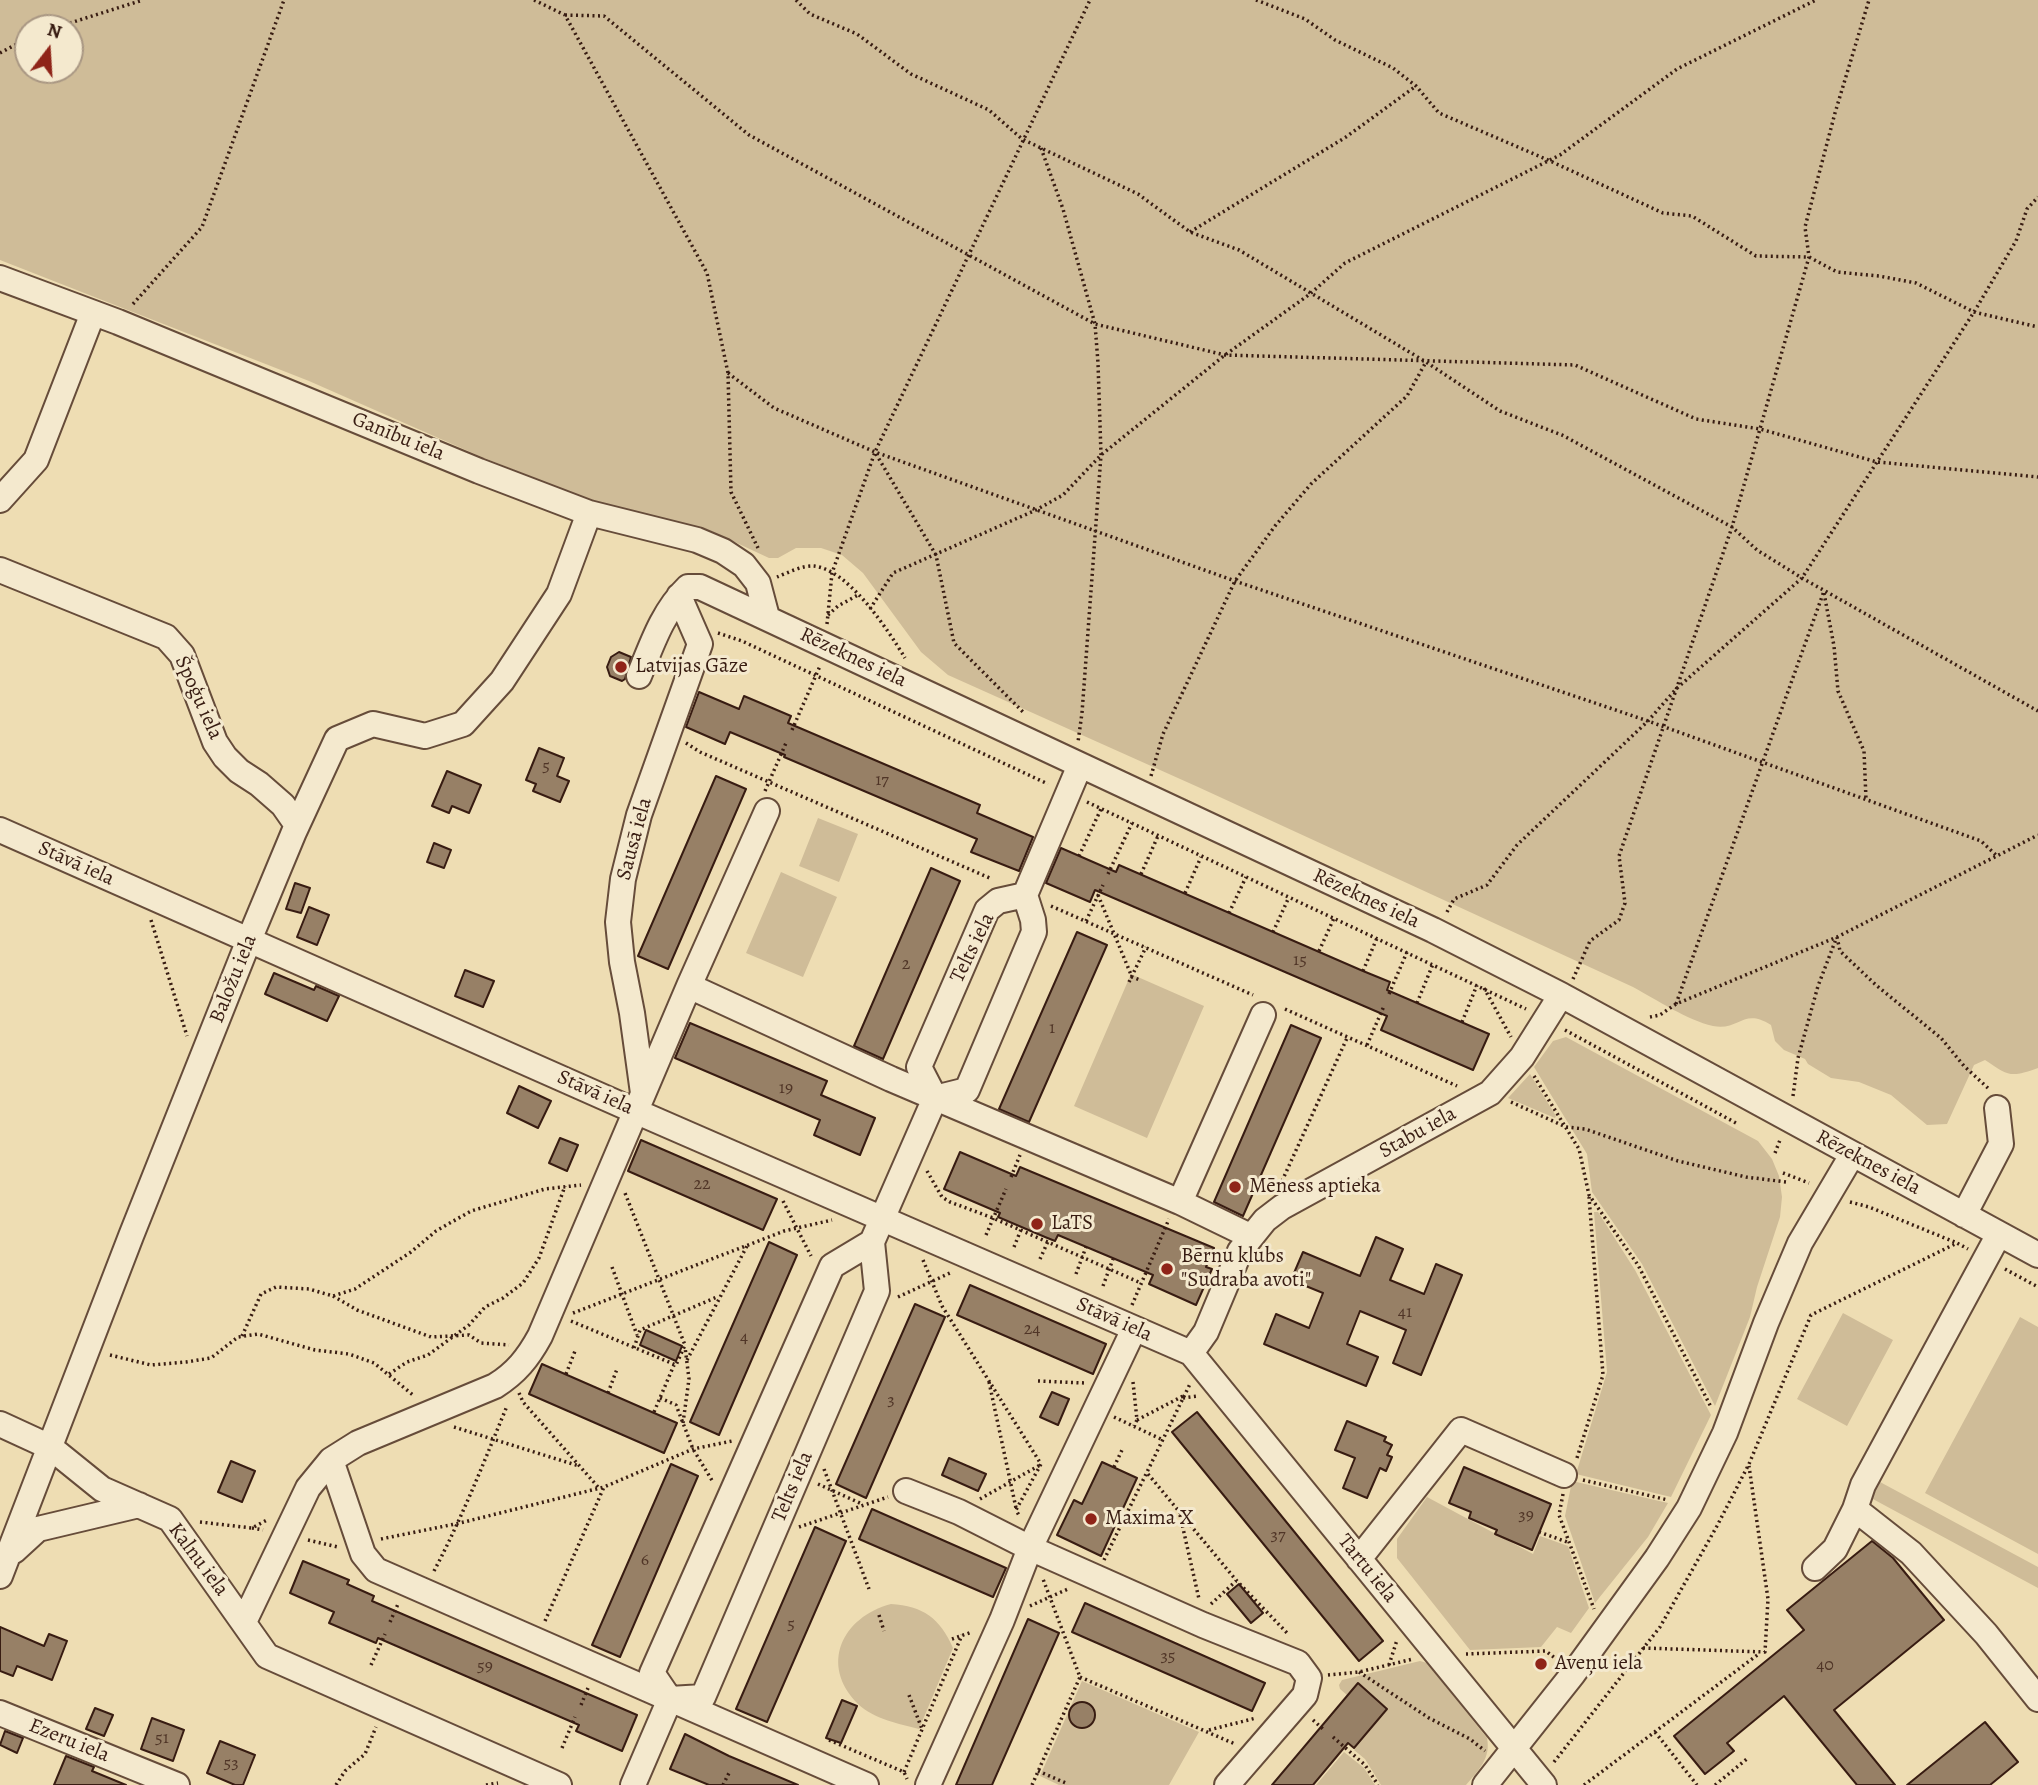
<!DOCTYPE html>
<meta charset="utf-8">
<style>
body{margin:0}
#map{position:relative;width:2038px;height:1785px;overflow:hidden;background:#eeddb3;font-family:Alegreya,serif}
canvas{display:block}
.north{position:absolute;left:14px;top:14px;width:70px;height:70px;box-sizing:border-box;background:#f4e9ce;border:2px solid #a99783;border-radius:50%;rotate:17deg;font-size:19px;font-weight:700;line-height:28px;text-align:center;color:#381c12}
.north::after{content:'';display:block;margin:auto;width:24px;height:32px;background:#8f2418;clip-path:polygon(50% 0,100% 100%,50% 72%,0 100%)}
</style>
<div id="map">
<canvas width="2038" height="1785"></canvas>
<div class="north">N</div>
</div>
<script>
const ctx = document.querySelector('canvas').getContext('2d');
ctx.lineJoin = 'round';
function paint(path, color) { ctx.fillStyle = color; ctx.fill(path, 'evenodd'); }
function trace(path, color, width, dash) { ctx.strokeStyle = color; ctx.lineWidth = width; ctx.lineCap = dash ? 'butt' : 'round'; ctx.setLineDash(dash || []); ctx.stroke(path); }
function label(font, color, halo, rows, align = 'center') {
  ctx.font = font + ' Alegreya,serif'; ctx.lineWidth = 6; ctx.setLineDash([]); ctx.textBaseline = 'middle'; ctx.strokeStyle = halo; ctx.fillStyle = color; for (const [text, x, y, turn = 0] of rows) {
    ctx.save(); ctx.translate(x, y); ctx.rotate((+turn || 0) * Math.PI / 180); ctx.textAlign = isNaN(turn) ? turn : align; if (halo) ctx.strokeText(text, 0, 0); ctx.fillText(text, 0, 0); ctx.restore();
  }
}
const green = new Path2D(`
 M0,0H2038V1068C2010,1078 2009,1076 1985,1060L1974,1065L1947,1124L1927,1125L1891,1095L1859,1082L1831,1078L1808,1064L1805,1059L1784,1050L1775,1041L1771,1025C1743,1007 1740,1031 1713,1026C1687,1020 1657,1000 1633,987L1198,787L948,675L921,652L863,573L842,555L821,548H796L778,558H769L709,530L601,505L477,455L309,381L0,260ZM28,28H70V70H28Z
 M818,818L858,834L839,882L799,866Z
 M781,872L837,897L803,977L746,953Z
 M1131,974L1204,1006L1147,1138L1074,1106Z
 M1566,1037L1758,1141L1772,1159L1779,1176L1782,1197L1780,1217L1757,1287L1750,1317L1715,1406L1642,1264L1592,1192L1587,1154L1534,1067L1553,1041Z
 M1530,1074L1556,1116L1555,1118L1508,1098Z
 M1594,1212H1598L1635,1270L1711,1415L1671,1497L1576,1474L1607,1372Z
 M1843,1313L1893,1340L1847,1426L1797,1399Z
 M2020,1317L2038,1327V1554L1925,1493Z
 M1572,1481L1668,1503L1648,1537L1595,1603L1565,1516Z
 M1880,1482L2038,1567V1588L1871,1498Z
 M1427,1497L1533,1554L1540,1536L1568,1546L1589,1608L1571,1633L1557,1627L1541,1647L1470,1650L1397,1558V1539Z
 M891,1604C923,1606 940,1618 953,1648L919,1729C899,1724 874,1719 858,1704C819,1665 842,1617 891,1604Z
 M1420,1661L1427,1663L1487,1738C1491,1758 1479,1770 1466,1785H1381L1365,1759L1354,1750L1388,1709L1358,1683L1347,1695L1340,1689L1339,1685L1342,1680Z
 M1082,1681L1199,1732L1169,1785H1059L1040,1776Z
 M1344,1752L1364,1768L1375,1785H1316Z`);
const building = new Path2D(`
 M619,652L631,657L625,679L622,681L610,676L607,667L611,657Z
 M699,692L739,709L744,696L791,716L788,723L980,805L977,813L1033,837L1019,871L971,852L977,839L784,757L785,755L730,732L725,744L686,727Z
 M539,748L564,758L557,776L569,781L560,802L533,791L536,784L526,780Z
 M447,771L481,785L469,813L452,806L449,813L432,806Z
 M716,776L746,789L668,969L638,956Z
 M434,843L451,850L444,868L427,862Z
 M1061,848L1116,872L1119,865L1363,971L1390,982L1387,990L1489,1034L1473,1070L1381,1030L1387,1016L1095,890L1090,902L1046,883Z
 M931,868L960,881L883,1059L854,1046Z
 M295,883L310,888L301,913L286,909Z
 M309,907L329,915L317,945L297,937Z
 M1077,932L1107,945L1029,1122L999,1109Z
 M465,970L494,981L483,1007L455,996Z
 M274,973L314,990L316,986L339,996L327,1021L265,994Z
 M690,1023L827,1081L821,1095L875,1118L860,1155L814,1135L820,1120L675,1058Z
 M1291,1025L1321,1038L1243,1216L1214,1202Z
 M519,1086L551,1101L538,1128L507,1113Z
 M560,1138L578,1145L567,1171L549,1163Z
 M641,1140L777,1199L763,1230L628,1171Z
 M960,1152L1016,1176L1020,1167L1214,1248L1206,1267L1212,1269L1196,1305L1149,1284L1153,1275L1058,1235L1055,1241L1045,1237L998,1217L1000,1213L944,1189Z
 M1376,1237L1403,1249L1390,1280L1424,1294L1436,1264L1462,1275L1421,1375L1393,1363L1406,1330L1360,1311L1347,1344L1378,1357L1366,1386L1264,1344L1276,1314L1309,1328L1323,1293L1291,1280L1303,1252L1360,1276Z
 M769,1242L797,1255L719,1435L690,1422Z
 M970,1285L1106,1344L1093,1374L957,1315Z
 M915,1304L945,1317L866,1498L836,1484Z
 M646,1330L682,1346L676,1361L640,1345Z
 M542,1364L677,1423L664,1453L529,1394Z
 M1052,1392L1069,1399L1058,1425L1040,1417Z
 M1197,1412L1383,1641L1359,1661L1172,1432Z
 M1347,1421L1386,1437L1384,1441L1392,1445L1387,1455L1392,1457L1386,1471L1380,1468L1367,1498L1343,1488L1355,1458L1335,1450Z
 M949,1458L986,1474L978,1491L942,1475Z
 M231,1461L255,1471L242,1502L218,1492Z
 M1102,1462L1137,1478L1101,1556L1057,1535L1074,1500L1082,1504Z
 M671,1464L698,1476L620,1657L592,1645Z
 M1464,1467L1551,1504L1532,1550L1495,1534L1497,1530L1469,1518L1471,1512L1449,1503Z
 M872,1509L1006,1568L993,1597L859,1539Z
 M815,1527L846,1541L767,1722L736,1709Z
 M1872,1541L1893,1558L1944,1620L1834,1710L1895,1785H1857L1784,1696L1727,1743L1734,1751L1705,1774L1674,1736L1804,1630L1787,1610Z
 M303,1561L349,1580L347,1584L374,1596L372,1601L637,1715L622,1751L576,1731L579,1725L378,1638L376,1643L329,1623L334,1612L290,1593Z
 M1239,1584L1263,1613L1251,1623L1227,1594Z
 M1085,1603L1265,1683L1252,1711L1072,1632Z
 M1028,1619L1059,1633L992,1785H956Z
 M0,1627L44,1646L49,1634L67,1641L52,1680L17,1666L13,1676L0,1671Z
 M1358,1683L1387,1709L1354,1748L1348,1743L1313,1785H1272Z
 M842,1700L857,1706L841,1743L826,1738Z
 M1069 1715a13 13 0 1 1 26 0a13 13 0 1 1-26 0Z
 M95,1708L113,1715L104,1736L86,1729Z
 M152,1718L184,1730L173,1761L141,1749Z
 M1985,1722L2018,1762L1990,1785H1907Z
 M5,1731L23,1738L17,1753L0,1745Z
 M685,1734L729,1756L798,1785H709L670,1769Z
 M220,1741L255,1755L243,1785H235L207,1773Z
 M66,1756L94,1767L92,1771L126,1785H54Z`);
const path = new Path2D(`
 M534,0L565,15L707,273L728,373L731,492L758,548
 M796,0L810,14L857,34L911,74L989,110L1022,139L1138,194L1190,232L1239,250L1426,362L1500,411L1562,435L1732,527L1757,550L1802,578L2038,711
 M1256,0L1305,19L1335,40L1393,68L1416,86L1439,113L1548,160L1663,213L1692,216L1756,256L1809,257L1837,272L1879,276L1916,283L1974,312L2038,327
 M565,15L604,16L749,135L1095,324L1225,355L1575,365L1696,419L1760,429L1877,462L2038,477
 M54,28L143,0
 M0,53L28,38
 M1041,148L1063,209L1095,324L1098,363L1101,455L1082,713L1078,742
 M1190,232L1346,137L1416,86
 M133,304L202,227L284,0
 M728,373L774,408L875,452L1235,581L1648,721L1981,841L1997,856
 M876,454L936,555L954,643L1023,712
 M777,577C787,573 803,565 814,566C849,570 888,630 905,658
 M1824,593L1834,646L1838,691L1864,751L1866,799
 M870,609L893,573L1036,510L1063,495L1101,455L1225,355L1310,294L1345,263L1560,155L1677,69L1816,0
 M828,615L838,606L858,595
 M827,624L832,573L875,452L1090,0
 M718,633L742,641L1048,784
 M792,730L820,666
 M686,743L700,752L992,879
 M1151,776L1163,734L1235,581L1275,526L1311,484L1407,396L1426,362
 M765,791L786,743
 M1087,802L1526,1009
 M1079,856L1101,809
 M1108,874L1132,823
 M1141,874L1158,836
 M1185,893L1201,857
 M1098,895L1132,977L1140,980
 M1051,906L1253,995
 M1447,912L1454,899L1487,885L1517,845L1648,721L1676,689L1802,578L1974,312L2016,241L2027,209L2038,197
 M1229,913L1246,877
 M151,920L187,1036
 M1086,921L1103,885
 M1273,932L1289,897
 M1837,937L1840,951L1877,986L1941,1038L1964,1066L1989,1089
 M1319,951L1334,918
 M1363,971L1377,938
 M1573,979L1590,941L1619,920L1625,903L1619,856L1732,527L1809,257L1805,227L1835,113L1869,0
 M1129,982L1146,947
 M1484,988L1511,1037
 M1389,994L1407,952
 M1417,1003L1433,964
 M1676,1004L1824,591
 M1285,1009L1457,1086
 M1650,1017L1660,1015L1676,1004L1837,937L2038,835
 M1462,1022L1477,985
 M1565,1030L1736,1123
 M1367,1045L1384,1006
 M1534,1076L1579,1149L1589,1195L1638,1265L1711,1407
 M1793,1096L1798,1058L1818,986L1836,939
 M1511,1102L1566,1127L1585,1129L1678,1161L1746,1177L1786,1182
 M1775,1153L1780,1140
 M927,1171L942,1197L950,1202L993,1218L1141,1283
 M1783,1173L1809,1183
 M1011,1177L1020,1155
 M1282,1181L1348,1036
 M783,1201L811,1256
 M1850,1202L1869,1207L1957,1243
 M986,1235L1006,1189
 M1014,1247L1022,1227
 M1040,1259L1049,1239
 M923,1260L942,1306L1041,1464L1016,1510L1020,1517
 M612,1267L637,1335
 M2005,1269L2038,1287
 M1076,1274L1086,1247
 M1103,1286L1113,1259
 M333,1296L357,1310L431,1337L469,1335L481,1343L509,1345
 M898,1297L950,1273
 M1132,1305L1169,1219
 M573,1313L784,1231L832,1220
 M571,1321L676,1365L685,1345L625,1193
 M242,1336L261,1294L276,1287L309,1289L333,1296L355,1289L411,1252L436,1231L471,1211L545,1189L581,1185
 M634,1348L640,1330L717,1297
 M110,1355L151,1365L186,1362L211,1358L238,1337L258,1334L315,1350L349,1354L374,1363L413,1395
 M687,1360L747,1246
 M389,1374L407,1362L428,1355L469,1325L485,1307L503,1298L523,1283L539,1258L565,1186
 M566,1374L575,1351
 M1038,1381L1085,1383
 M989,1382L1016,1508
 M1133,1382L1137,1420L1134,1426
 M519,1393L523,1402L599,1488
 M608,1393L617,1369
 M660,1398L676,1405L693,1449L713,1482
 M1183,1398L1198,1396
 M654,1412L674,1365
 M1114,1417L1163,1440
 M1137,1420L1185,1395
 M683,1423L689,1379L685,1347
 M454,1427L579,1466
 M1577,1458L1603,1375L1589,1197
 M1114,1467L1122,1450
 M824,1469L869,1589
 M1148,1474L1236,1580L1289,1635
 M1583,1480L1668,1500
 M818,1484L862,1504
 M1563,1494L1559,1515L1594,1609
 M980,1499L1040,1465
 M1180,1515L1199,1599
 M200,1522L252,1528L267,1520
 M799,1527L888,1497
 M252,1528L263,1530
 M1539,1532L1570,1543
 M381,1539L460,1523L604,1487
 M308,1540L338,1547
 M1104,1560L1190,1384
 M434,1571C462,1518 484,1462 507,1406
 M1211,1604L1236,1581
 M1030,1606L1068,1589
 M879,1615L884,1631
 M545,1621L604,1487L693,1449L732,1441
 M390,1622L398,1604
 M952,1639L972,1632
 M1643,1648L1765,1652L1768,1599L1749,1466
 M1466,1654L1546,1651L1556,1659
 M371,1665L385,1634
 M1389,1665L1397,1640
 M1359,1672L1429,1718L1470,1739L1485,1751
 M1328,1675L1359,1672L1413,1659
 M1080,1677L1235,1744
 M909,1695L922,1729
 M581,1705L588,1688
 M1313,1720L1323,1729
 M1209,1730L1256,1718
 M1655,1732L1697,1785
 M1333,1737L1365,1765L1378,1785
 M829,1740L904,1772L907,1779
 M562,1748L575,1717
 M1554,1762L1660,1627L1717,1526L1749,1464L1811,1315L1957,1243L1968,1249
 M1038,1771L1068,1784
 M904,1772L962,1635
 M336,1785L345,1771L365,1754L376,1727
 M486,1785L498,1783
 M723,1785L729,1773
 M1032,1785L1080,1677L1043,1579
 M1584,1785L1760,1653
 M1715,1785L1748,1758`);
const minor = new Path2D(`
 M0,278L118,322L479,471L589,513L697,540L723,551L744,565L758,583L767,617
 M0,500L36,460L93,313
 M0,570L166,637L182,655L215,742L225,757L239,771L259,784L283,805L297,825
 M639,676C652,644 663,611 688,587H700L1433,930L1561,995L2038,1255
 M0,830L635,1111L1191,1353L1544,1785
 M689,986L767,811
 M643,1093L632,1013L622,962L618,922L623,879L639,815L700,644L679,596
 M935,1098L967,1090L1034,932L1033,920L1025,895L1080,765
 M935,1098L919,1067L987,910L998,901L1025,895
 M1180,1202L1263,1015
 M1964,1215L2001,1144L1997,1108
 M1191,1353L1206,1332L1240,1251L1265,1220L1282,1207L1490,1093L1522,1057L1561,995
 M0,1424L50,1447L102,1489L170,1519L267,1656L559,1785
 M331,1460L363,1554L376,1570L866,1785
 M906,1491L959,1512L1030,1548L1203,1625L1298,1663L1309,1678L1305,1695L1227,1785
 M1855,1509L1863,1485L1999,1234
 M14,1551L38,1529L139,1505
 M1359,1559L1461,1430L1564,1475
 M1815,1568L1835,1549L1855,1509L1911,1553L1986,1634L2038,1699
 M0,1576L131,1236L249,940L294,832L337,739L373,724L425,736L463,724L502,681L559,594L589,513
 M244,1622L308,1488L331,1460L358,1443L495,1386C516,1373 528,1358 540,1336L689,986L891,1079L1180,1202L1250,1236
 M669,1698L652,1673L832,1266L872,1242
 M670,1699L703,1697L877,1291L872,1242L935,1098
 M0,1713L177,1785
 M633,1785L670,1699
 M928,1785L1002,1620L1030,1548L1134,1329
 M1485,1785L1573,1674L1657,1558L1689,1508L1725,1433L1766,1323L1800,1243L1852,1155`);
const markers = [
 [621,667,7,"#8f2418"],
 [1235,1187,7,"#8f2418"],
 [1037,1224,7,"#8f2418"],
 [1167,1269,7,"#8f2418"],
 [1091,1519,7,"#8f2418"],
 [1541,1664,7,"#8f2418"]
];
const numberNames = [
 ["5",546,767],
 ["17",882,781],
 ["15",1300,961],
 ["2",906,965],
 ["1",1052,1029],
 ["19",786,1089],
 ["22",702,1185],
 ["41",1405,1313],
 ["24",1032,1330],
 ["4",744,1338],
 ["3",891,1401],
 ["39",1526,1516],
 ["37",1278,1536],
 ["6",645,1561],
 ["5",791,1625],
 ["35",1168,1657],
 ["40",1825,1666],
 ["59",485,1667],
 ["51",162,1739],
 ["53",231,1764]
];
const streetNames = [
 ["Ganību iela",398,437,22],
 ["Rēzeknes iela",853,658,25],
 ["Špoģu iela",198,698,66],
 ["Sausā iela",635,839,-75],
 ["Stāvā iela",76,864,24],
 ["Rēzeknes iela",1366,899,25],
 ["Telts iela",973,948,-64],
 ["Baložu iela",234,979,-68],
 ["Stāvā iela",595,1093,24],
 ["Stabu iela",1418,1133,-29],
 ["Rēzeknes iela",1868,1163,28],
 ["Stāvā iela",1114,1320,24],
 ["Telts iela",793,1487,-67],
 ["Kalnu iela",198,1560,53],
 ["Tartu iela",1367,1569,51],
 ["Ezeru iela",69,1741,22]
];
const poiNames = [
 ["Latvijas Gāze",635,667],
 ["Mēness aptieka",1249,1187],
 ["LaTS",1051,1224],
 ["Bērnu klubs",1181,1257],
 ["\"Sudraba avoti\"",1181,1281],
 ["Maxima X",1105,1519],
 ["Aveņu iela",1555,1664]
];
paint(green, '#cfbc98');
paint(building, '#978066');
trace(building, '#381c12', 2);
trace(minor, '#664c3a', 28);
trace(path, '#381c12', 3.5, [2, 3.5]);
trace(minor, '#f4e9ce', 24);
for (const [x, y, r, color] of markers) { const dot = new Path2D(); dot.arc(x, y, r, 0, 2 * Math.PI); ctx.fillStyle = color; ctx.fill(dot); trace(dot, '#f4e9ce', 2.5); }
label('18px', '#503527', null, numberNames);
label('21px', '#381c12', '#f4e9ce', streetNames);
label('21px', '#381c12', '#f4e9ce', poiNames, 'left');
</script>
